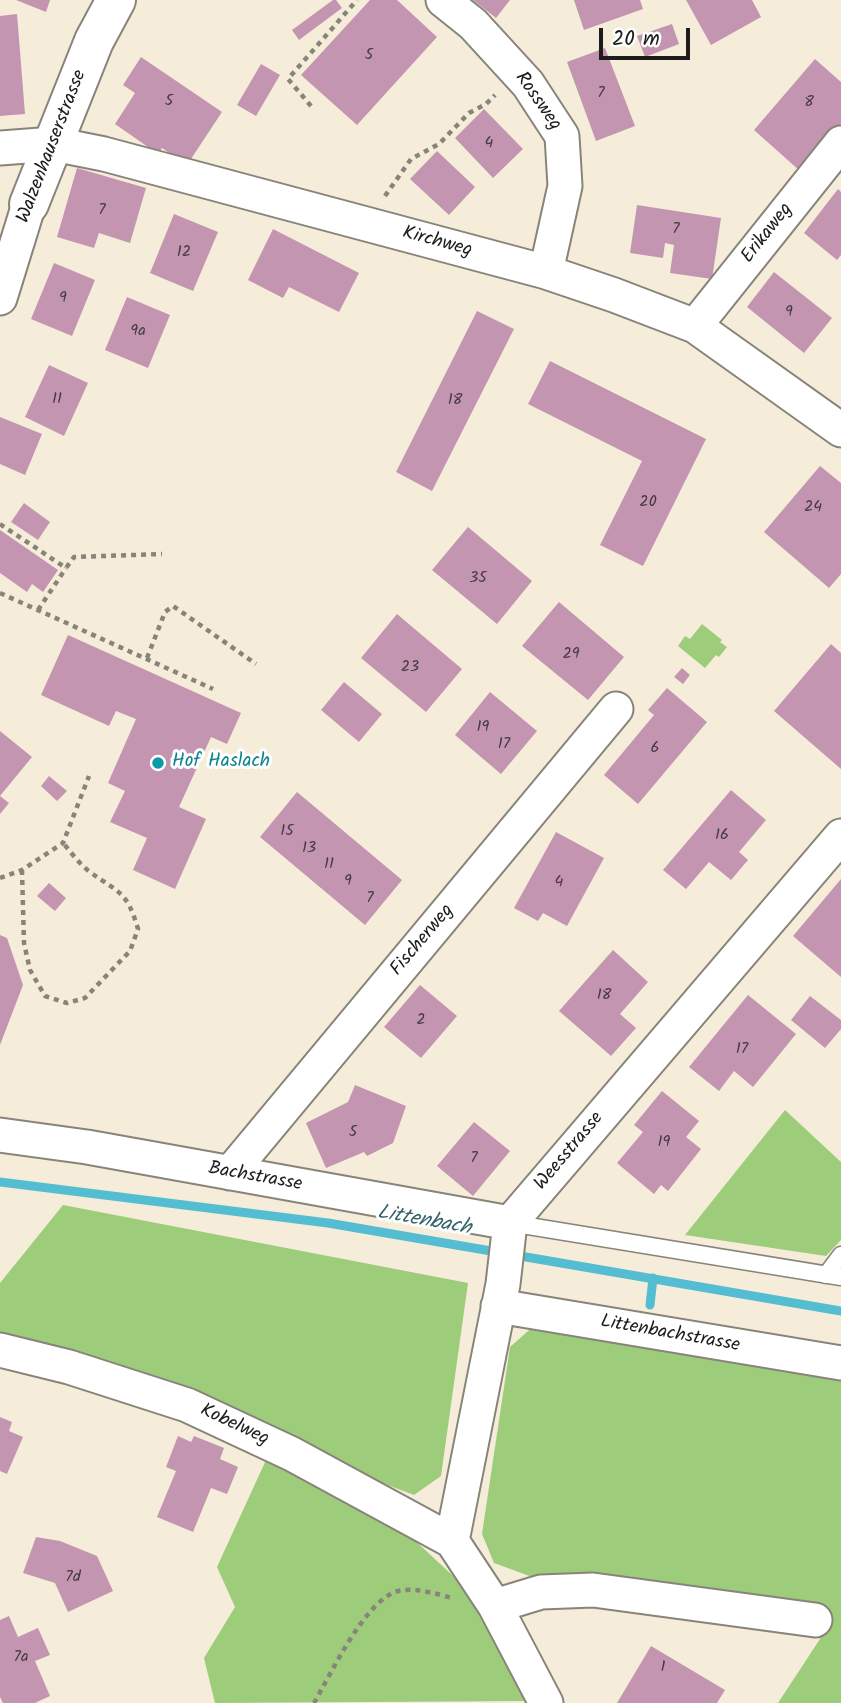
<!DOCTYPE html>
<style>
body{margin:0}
#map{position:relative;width:841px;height:1703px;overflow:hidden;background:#f5edd9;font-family:Kalam,sans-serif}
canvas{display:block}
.scale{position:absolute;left:599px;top:28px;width:91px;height:32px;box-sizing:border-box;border:4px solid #1c1c1c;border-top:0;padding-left:9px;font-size:21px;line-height:24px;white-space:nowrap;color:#1c1c1c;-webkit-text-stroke:5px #fff;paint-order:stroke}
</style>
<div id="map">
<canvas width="841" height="1703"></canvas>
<div class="scale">20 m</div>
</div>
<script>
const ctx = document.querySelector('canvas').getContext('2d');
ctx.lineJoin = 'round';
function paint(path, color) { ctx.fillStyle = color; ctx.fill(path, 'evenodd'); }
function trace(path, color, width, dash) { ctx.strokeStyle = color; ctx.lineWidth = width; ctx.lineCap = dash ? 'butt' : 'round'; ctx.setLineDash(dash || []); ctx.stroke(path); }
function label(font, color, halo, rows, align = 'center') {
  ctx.font = font + ' Kalam,sans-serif'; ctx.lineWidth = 6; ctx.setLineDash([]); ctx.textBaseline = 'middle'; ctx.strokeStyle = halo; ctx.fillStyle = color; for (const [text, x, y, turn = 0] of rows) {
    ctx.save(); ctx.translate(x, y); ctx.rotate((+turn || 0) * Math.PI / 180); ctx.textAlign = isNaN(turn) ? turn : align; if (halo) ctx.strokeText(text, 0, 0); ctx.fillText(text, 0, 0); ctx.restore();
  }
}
const green = new Path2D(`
 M702,624L722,640L720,642L727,647L719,657L716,655L705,668L678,646L685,636L690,639Z
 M785,1110L841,1162V1240L826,1256L685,1235Z
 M63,1205L468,1283L441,1476L414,1495L348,1470L180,1385L0,1333V1283Z
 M536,1324L841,1375V1703H778L820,1639L819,1609L535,1578L494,1563L482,1534L510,1347Z
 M266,1460L410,1536L464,1586L527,1701L215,1703L204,1658L235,1607L217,1567Z`);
const stream = new Path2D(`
 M0,1182L328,1223L841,1311
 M650,1305L653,1278`);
const building = new Path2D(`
 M16,0H50L46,12Z
 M333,0H336L342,8L299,40L292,30Z
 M370,0H397L437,37L357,125L301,75Z
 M473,0H510L496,18Z
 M574,0H640L643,9L584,30Z
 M686,0H752L761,17L711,45Z
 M17,14L25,114L0,116V16Z
 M672,24L679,44L645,57L637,36Z
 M605,48L635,126L596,141L567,62Z
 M141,57L222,112L187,165L162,148L158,154L115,124L135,93L123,85Z
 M815,59L841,82V124L800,171L754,130Z
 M261,64L280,75L256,116L237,105Z
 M484,109L523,149L493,178L455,138Z
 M437,151L475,187L449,215L410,179Z
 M77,168L146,188L130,243L99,233L94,248L57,237Z
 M838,189L841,192V255L837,260L804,233Z
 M637,205L721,218L712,279L670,273L674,245L665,243L663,258L630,253Z
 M174,214L218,232L193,291L150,273Z
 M273,229L359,273L339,312L289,287L283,298L248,280Z
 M54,263L95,280L72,336L31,319Z
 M774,272L832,318L804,353L747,307Z
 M127,297L170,315L148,368L105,350Z
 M477,311L514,329L432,491L396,472Z
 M550,361L706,439L643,566L600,545L642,461L528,404Z
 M49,365L88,383L64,436L25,417Z
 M0,417L42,434L25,475L0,464Z
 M820,466L841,483V574L829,588L764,532Z
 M24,503L50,522L38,540L11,522Z
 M468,527L532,581L497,624L432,570Z
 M0,530L58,570L43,592L32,584L27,592L0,573Z
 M559,602L624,657L588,700L522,646Z
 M397,614L462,669L426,712L361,658Z
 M68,635L241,713L227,744L211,737L179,807L206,819L175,889L133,870L147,838L110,822L125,791L108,783L136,719L116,711L109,726L41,695Z
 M831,644L841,653V769L774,711Z
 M682,668L690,675L683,684L674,677Z
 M344,682L382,714L359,742L321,710Z
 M667,688L707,722L638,804L604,775L654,715L648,710Z
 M490,692L537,731L501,774L455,735Z
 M0,731L32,757L0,796L9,803L0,814Z
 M49,776L67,791L57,801L41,786Z
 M731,790L766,820L739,852L748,860L731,880L709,862L686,889L663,870Z
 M297,792L402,880L365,925L260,837Z
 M556,832L604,858L567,926L543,913L538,921L514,908Z
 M841,879V977L793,936Z
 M49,883L66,898L55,911L37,896Z
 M0,935L7,938L23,985L0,1045Z
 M613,950L648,982L620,1014L636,1028L611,1056L559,1011Z
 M420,985L457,1016L421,1058L384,1027Z
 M748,995L796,1034L753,1087L734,1071L719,1091L689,1067Z
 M810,996L841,1020V1029L825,1048L791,1020Z
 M355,1085L406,1106L393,1143L367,1156L364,1152L326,1168L306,1123L348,1102Z
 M662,1091L699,1121L686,1137L701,1149L668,1191L661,1185L654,1194L617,1163L643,1132L634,1125Z
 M474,1122L510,1151L473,1196L437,1166Z
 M0,1417L12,1422L9,1431L23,1437L7,1474L0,1471Z
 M178,1436L191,1442L194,1436L224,1448L220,1459L238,1467L227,1494L211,1488L193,1532L157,1517L176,1471L166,1467Z
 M36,1537L60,1541L97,1556L113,1591L68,1612L55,1583L23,1573Z
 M9,1616L18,1637L38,1628L50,1655L35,1661L50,1696L35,1703H3L0,1697V1620Z
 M651,1646L725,1690L717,1703H617Z`);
const path = new Path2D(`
 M311,106L288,79L357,0
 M385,196L411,159L439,144L469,113L486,104L495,95
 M0,524L66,568L74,557L162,554
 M0,593L213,689
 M38,610L66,568
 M147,658L165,612L173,606L256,664
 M22,870L24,943L30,970L45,996L67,1003L85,998L130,951L138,929C127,891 119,893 90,872C79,864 71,852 63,843
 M0,878L22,870L63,843L89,776
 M314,1703C331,1674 365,1600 398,1591C415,1587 437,1594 452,1598`);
const service = new Path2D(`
 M510,1223L841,1277
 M826,1275L841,1255`);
const minor = new Path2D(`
 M443,0L473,24L528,84L562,136L565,186L546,272
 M0,148L54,144L104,154L546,272L614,295L695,326L841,430
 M0,298L29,204
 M695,326L841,143
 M0,1135L87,1147L510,1223
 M230,1173L616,709
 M498,1306L841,1363
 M0,1350L69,1367L187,1405L292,1454L452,1541L495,1606L546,1703
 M452,1541L503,1284L510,1223L841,836
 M495,1606L541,1592L593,1590L815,1620`);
const tertiary = new Path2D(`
 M29,204L94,41L116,0`);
const markers = [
 [158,763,7,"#0f9aa8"]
];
const numberNames = [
 ["5",369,56],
 ["7",601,94],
 ["5",169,102],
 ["8",809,103],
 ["4",489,144],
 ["7",102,211],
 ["7",676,230],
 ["12",184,253],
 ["9",63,299],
 ["9",789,313],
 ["9a",138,332],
 ["11",57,400],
 ["18",455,401],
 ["20",648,503],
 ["24",813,508],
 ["35",478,579],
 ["29",571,655],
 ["23",410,668],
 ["19",483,728],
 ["17",504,745],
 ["6",655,749],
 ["15",287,832],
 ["16",722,836],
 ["13",309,849],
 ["11",329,865],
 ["9",348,882],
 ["4",559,883],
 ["7",370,899],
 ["18",604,996],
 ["2",421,1021],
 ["17",742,1050],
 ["5",353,1133],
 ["19",664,1143],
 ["7",474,1159],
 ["7d",73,1578],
 ["7a",21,1658],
 ["1",663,1668]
];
const streetNames = [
 ["Rossweg",537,102,55],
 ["Walzenhauserstrasse",53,147,-69],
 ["Erikaweg",768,234,-52],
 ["Kirchweg",437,243,15],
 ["Fischerweg",423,941,-50],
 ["Weesstrasse",570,1152,-50],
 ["Bachstrasse",255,1178,10],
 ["Littenbachstrasse",670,1335,10],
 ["Kobelweg",234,1426,25]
];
const cultureNames = [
 ["Hof Haslach",172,763]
];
const waterNames = [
 ["Littenbach",424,1222,10]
];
paint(green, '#9dcc7b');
trace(stream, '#54bdd1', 9);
paint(building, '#c395b1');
trace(service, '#88847a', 19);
trace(minor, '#88847a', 37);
trace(tertiary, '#88847a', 42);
trace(path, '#88847a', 4.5, [5, 5]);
trace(service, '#fff', 16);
trace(minor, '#fff', 33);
trace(tertiary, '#fff', 38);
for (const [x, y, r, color] of markers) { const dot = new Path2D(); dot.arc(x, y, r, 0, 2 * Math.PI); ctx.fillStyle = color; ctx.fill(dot); trace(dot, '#fff', 2.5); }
label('16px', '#463a41', null, numberNames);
label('19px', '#1c1c1c', '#fff', streetNames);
label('19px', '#0d838f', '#fff', cultureNames, 'left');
label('italic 21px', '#35646d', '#fff', waterNames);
</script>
